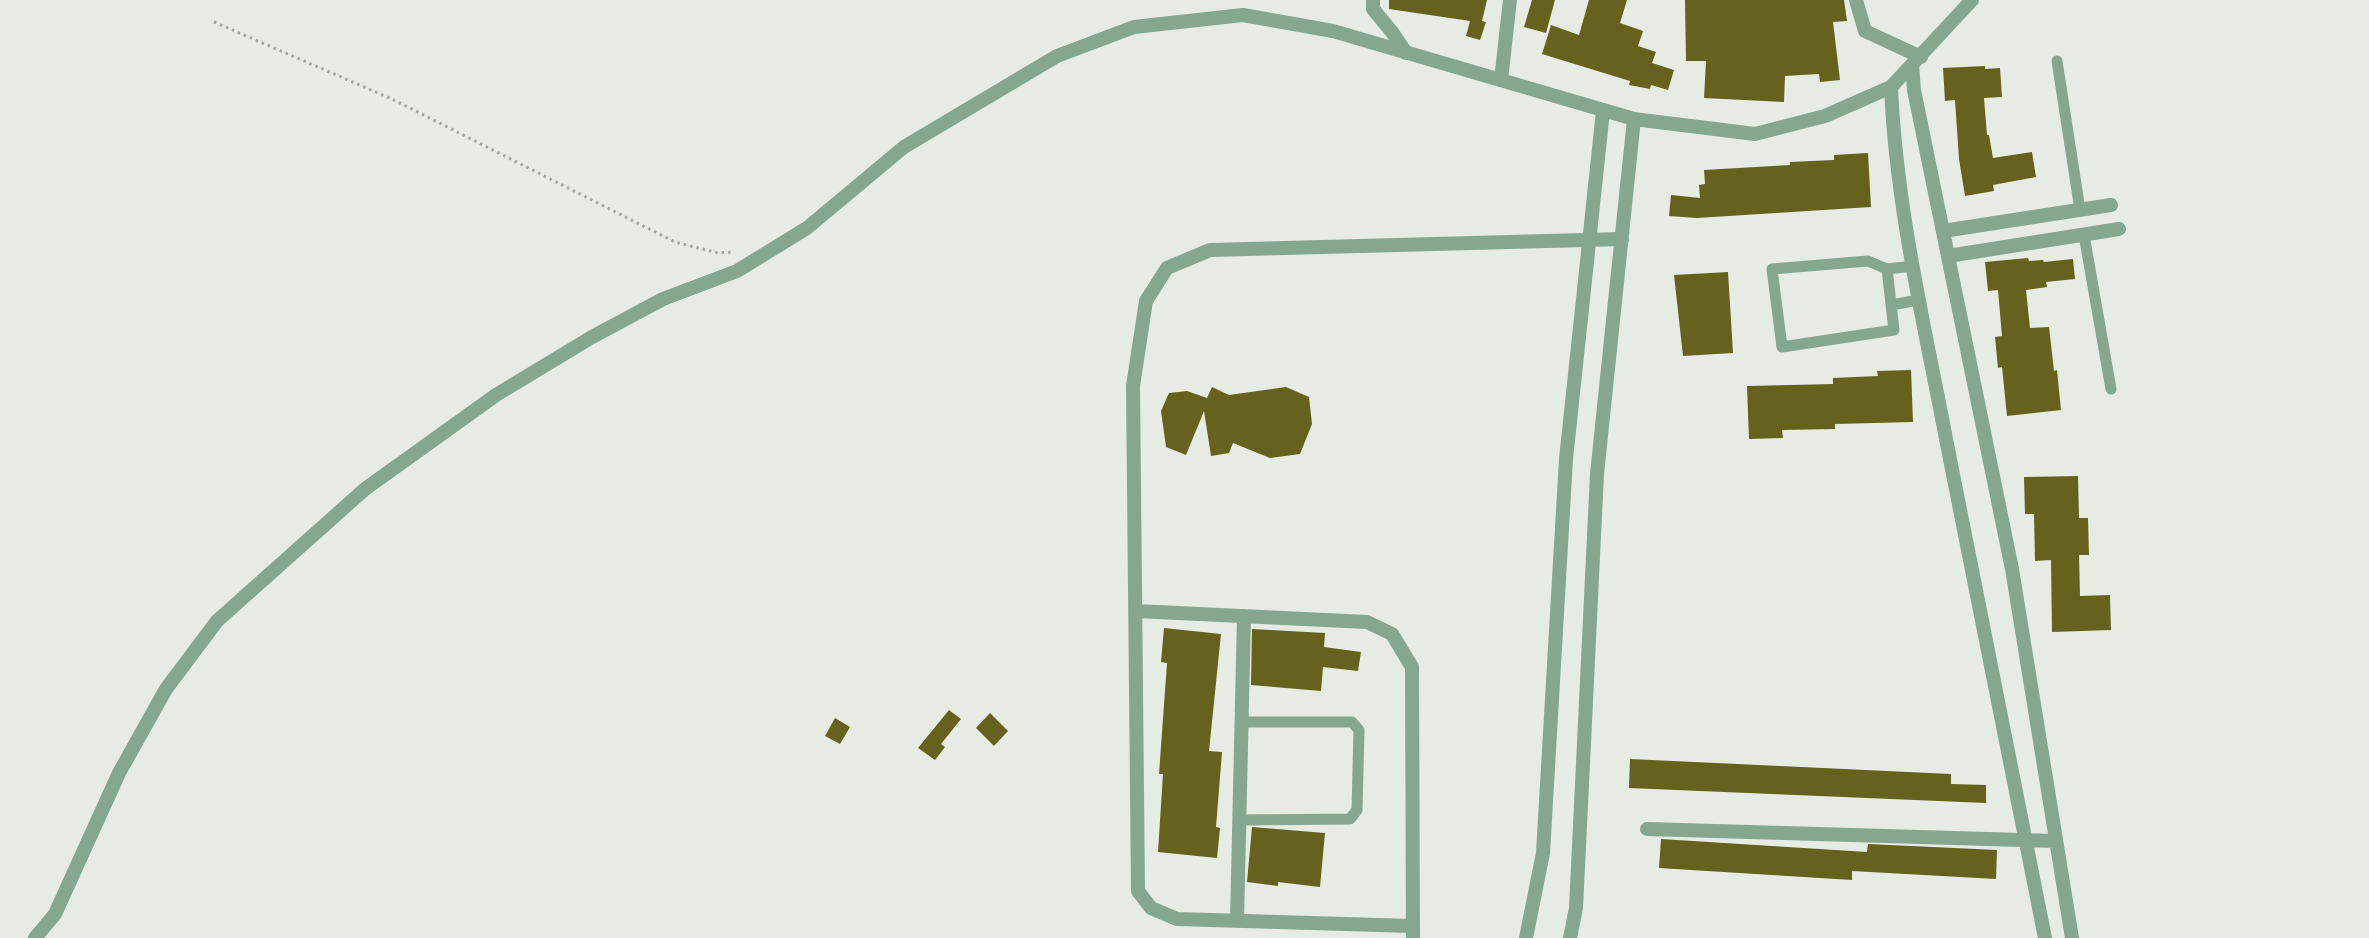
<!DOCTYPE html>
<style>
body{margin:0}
canvas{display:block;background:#e6ebe3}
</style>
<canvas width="2369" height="938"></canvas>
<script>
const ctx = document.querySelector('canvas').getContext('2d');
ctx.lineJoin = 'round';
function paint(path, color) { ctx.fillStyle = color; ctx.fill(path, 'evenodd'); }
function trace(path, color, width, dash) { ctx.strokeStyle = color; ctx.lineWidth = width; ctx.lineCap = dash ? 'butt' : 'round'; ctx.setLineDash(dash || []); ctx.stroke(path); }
const building = new Path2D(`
 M1389,0H1487L1482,21L1486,22L1480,40L1466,36L1470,21L1389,9Z
 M1532,0H1555L1546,33L1524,27Z
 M1589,0H1627L1620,23L1643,31L1638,46L1656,52L1652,63L1674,70L1668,90L1651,85L1650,89L1629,85L1630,81L1542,54L1551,25L1579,35Z
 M1685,0H1844L1847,21L1833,22L1840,80L1820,82L1819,74L1785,76L1784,102L1704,98L1706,61H1686Z
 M1985,66V69L2000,68L2002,97L1984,98L1987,135H1989L1993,158L2032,152L2036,177L1993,185L1994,191L1965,196L1959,159L1955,100L1945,101L1943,68Z
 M1868,153L1871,207L1697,218L1669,216L1671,195L1700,198L1699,185L1705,184L1704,170L1790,165V162L1834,160V155Z
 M2028,258L2029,261L2043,260L2044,262L2073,259L2075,279L2046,282L2047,287L2026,290L2030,328L2049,327L2054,371L2057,370L2061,410L2007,416L2002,367L1998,368L1995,337L2002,336L1998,290L1988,291L1985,262Z
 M1728,272L1733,353L1683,356L1674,275Z
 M1911,370L1913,422L1835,424V429L1782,430L1783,438L1749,439L1747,386L1833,384V378L1878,376L1877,371Z
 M1212,387L1229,395L1286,387L1309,397L1312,424L1300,454L1270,458L1233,443L1229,453L1211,456L1204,411L1186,455L1166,447L1161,411L1169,393L1187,391L1207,398Z
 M2078,476L2079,518H2088L2089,555H2079L2080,596L2110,595L2111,630L2052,632L2051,560L2035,561L2034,514H2025L2024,477Z
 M1164,628L1221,634L1209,751L1222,752L1216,827L1220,828L1217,858L1158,852L1163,774H1159L1167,663L1161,662Z
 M1252,629L1325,633L1324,647L1361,652L1358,671L1323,667L1321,691L1251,685Z
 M949,710L961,719L941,744L945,747L935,760L918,748Z
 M990,713L1008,731L994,746L976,728Z
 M835,718L850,727L840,744L825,736Z
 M1630,759L1951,774V784L1986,785V803L1629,788Z
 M1252,827L1325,833L1320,887L1278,882V886L1247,882Z
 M1661,839L1867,852L1868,844L1997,850L1996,879L1852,871V880L1659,868Z`);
const path = new Path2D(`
 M214,22L392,99L675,242L718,253L733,252`);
const service = new Path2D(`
 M2057,61L2080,210
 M2084,235L2111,389
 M1887,269L1894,330L1782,347L1772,269L1868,261L1887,269L1913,266
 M1891,305L1919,300
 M1239,820L1350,819L1357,810L1359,730L1352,722H1242`);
const minor = new Path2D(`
 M1373,0V9L1392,32L1406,53
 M1856,0L1865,31L1921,57
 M1912,65L1914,90L2012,569L2072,938
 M1501,80L1510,0
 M1891,87C1896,206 1924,323 1946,439C1979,605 2012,772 2045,938
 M1943,231L2111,205
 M1948,256L2119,229
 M1136,611L1367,622L1392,634L1412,667L1413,938
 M1647,829L2056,841
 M1237,921L1244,616
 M1412,926L1177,919L1151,908L1138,891L1133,386L1146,301L1167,268L1210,250L1622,239`);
const tertiary = new Path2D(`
 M35,938L55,914L119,773L166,689L217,621L365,489L496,395L592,337L663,299L737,271L807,228L904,147L1057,56L1134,27L1243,15L1333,31L1634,119L1755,134L1825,116L1891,87L1972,0
 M1526,938L1543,853L1566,459L1603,111
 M1570,938L1576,908L1597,474L1634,119`);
paint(building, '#66621d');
trace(path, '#a2a6a0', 3, [2.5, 4]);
trace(service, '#85a790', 11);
trace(minor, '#85a790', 14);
trace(tertiary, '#85a790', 14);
</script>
